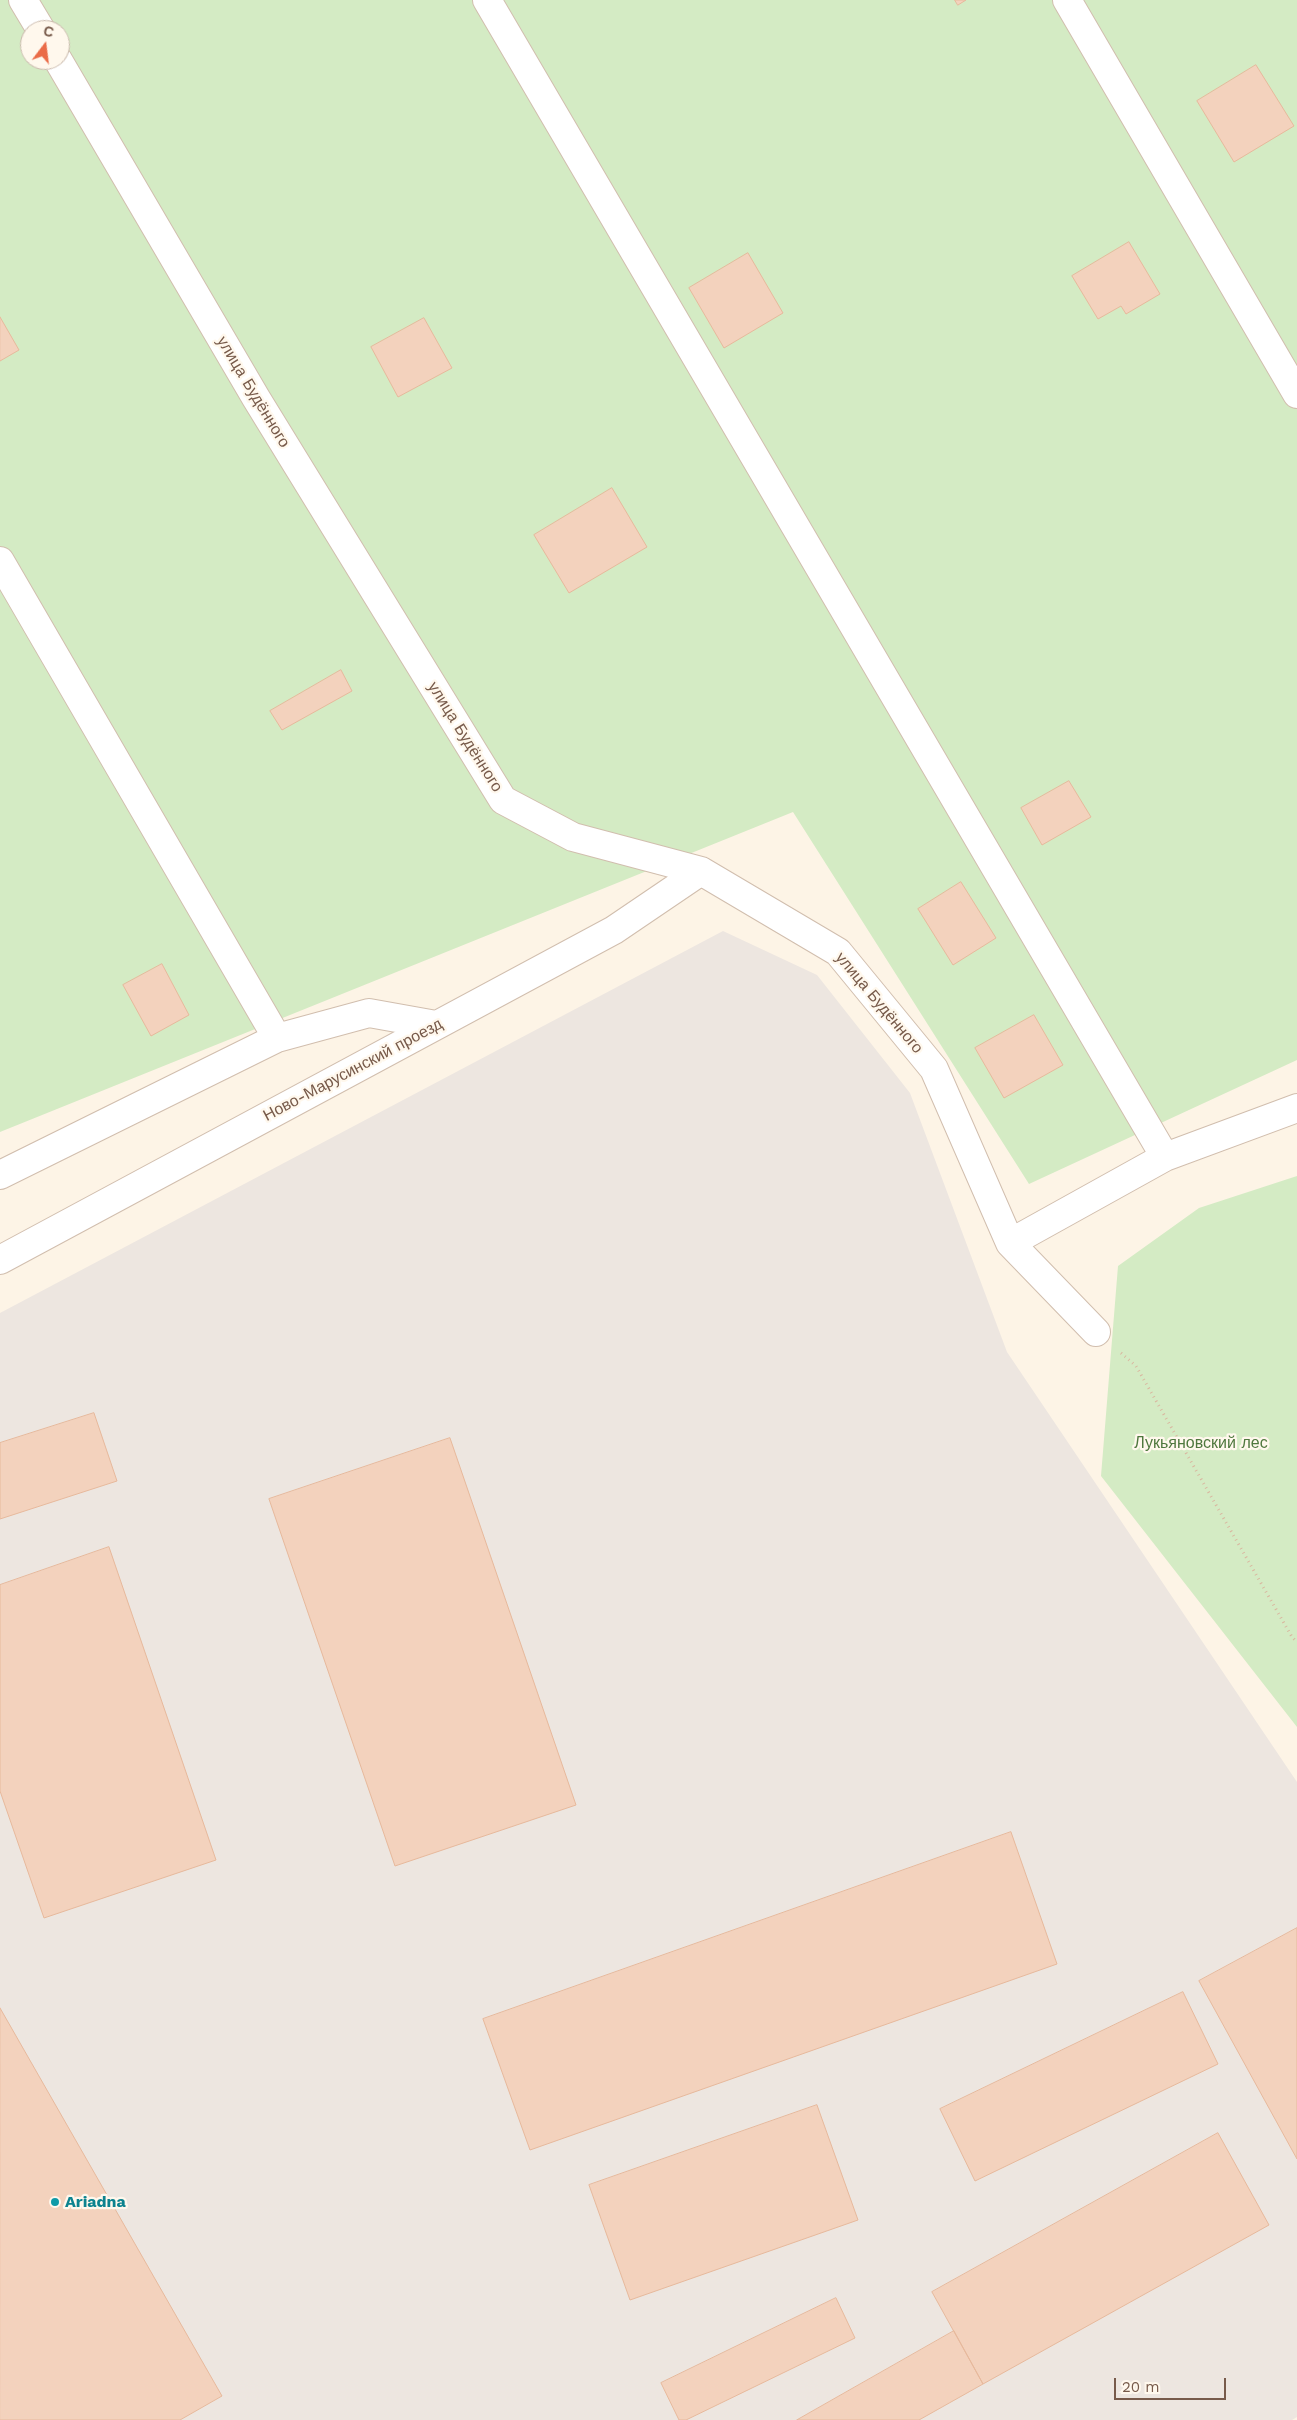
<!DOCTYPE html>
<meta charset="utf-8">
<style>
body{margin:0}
#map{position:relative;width:1297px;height:2420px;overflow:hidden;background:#fdf4e6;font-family:"Work Sans",sans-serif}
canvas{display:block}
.north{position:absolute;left:20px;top:20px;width:50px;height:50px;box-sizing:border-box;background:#fff8ed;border:1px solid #c9b9ac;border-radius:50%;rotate:15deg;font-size:14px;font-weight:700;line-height:20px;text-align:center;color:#775a4a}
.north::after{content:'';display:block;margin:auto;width:18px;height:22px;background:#ea6c48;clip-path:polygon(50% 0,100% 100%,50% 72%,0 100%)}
.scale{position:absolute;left:1114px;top:2378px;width:112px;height:22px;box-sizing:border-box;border:2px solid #775a4a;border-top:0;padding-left:6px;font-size:15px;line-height:18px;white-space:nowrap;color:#775a4a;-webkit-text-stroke:4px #fff8ed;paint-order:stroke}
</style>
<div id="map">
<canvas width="1297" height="2420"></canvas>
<div class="north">С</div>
<div class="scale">20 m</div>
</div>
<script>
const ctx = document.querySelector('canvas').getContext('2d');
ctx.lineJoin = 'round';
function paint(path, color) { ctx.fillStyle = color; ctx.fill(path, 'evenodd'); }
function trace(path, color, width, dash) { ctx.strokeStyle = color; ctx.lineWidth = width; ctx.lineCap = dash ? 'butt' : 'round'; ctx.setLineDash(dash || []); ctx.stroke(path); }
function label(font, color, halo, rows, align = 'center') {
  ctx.font = font + ' "Work Sans",sans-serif'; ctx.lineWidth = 4.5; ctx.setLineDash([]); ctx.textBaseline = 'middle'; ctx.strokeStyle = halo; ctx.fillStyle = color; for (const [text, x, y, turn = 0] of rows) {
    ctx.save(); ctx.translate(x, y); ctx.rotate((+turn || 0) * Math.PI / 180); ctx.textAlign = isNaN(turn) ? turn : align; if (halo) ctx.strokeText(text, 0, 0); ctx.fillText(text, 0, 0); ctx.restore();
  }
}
const industrial = new Path2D(`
 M723,931L817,975L910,1093L1007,1352L1297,1782V2417L1292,2420H0V1313Z`);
const green = new Path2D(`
 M0,0H1297V1060L1029,1184L793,812L0,1132ZM30,30H60V60H30Z
 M1297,1176V1727L1101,1476L1118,1266L1199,1208Z`);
const building = new Path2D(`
 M955,0H966L958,5Z
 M1256,65L1294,126L1234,162L1197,101Z
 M1129,242L1160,294L1126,314L1121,306L1098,319L1072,276Z
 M748,253L783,313L724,348L689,288Z
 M0,317L19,350L0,361Z
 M424,318L452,368L398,397L371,347Z
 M612,488L647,547L569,593L534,535Z
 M341,670L352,691L282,730L270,711Z
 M1069,781L1091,817L1042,845L1021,808Z
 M961,882L996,938L953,965L918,909Z
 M162,964L189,1015L151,1036L123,985Z
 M1034,1015L1063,1065L1004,1098L975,1048Z
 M94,1413L117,1481L0,1519V1443Z
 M450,1438L576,1805L395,1866L269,1499Z
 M109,1547L216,1860L44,1918L0,1791V1585Z
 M1011,1832L1057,1964L530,2150L483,2019Z
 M1297,1928V2159L1199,1981Z
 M1183,1992L1218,2064L975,2181L940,2109Z
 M0,2008L222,2396L180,2420H0Z
 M817,2105L858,2220L630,2300L589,2185Z
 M1218,2133L1269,2225L983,2384L932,2292Z
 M836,2298L855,2338L686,2420H679L661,2383Z
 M954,2331L983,2384L919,2420H797Z`);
const path = new Path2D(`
 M1121,1353L1136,1366L1292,1637L1297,1642`);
const minor = new Path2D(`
 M23,0L41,30
 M487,0L1165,1157
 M1067,0L1297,394
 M58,60L256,398L503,800L573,837L701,871L838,952L934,1069L1010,1243L1096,1332
 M0,561L277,1038
 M0,1175L277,1038L369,1013L436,1025
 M1010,1243L1165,1157L1297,1108
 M0,1260L614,930L701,871`);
const markers = [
 [55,2202,5,"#0f9aa8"]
];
const streetNames = [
 ["улица Будённого",253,392,59],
 ["улица Будённого",465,737,58],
 ["улица Будённого",879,1003,50],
 ["Ново-Марусинский проезд",353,1070,-28]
];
const parkNames = [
 ["Лукьяновский лес",1201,1443]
];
const cultureNames = [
 ["Ariadna",65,2202]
];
paint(industrial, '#ede6e0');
paint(green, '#d4ebc4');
paint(building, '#f3d2bd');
trace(building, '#e7b99c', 1);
trace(minor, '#d1beae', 30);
trace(path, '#d9b69f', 3, [1, 4]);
trace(minor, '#fff', 28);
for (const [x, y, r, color] of markers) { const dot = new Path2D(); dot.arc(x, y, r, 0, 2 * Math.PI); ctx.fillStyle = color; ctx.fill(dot); trace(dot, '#fff8ed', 2); }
label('16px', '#775a4a', '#fff8ed', streetNames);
label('16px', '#4f783e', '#fff8ed', parkNames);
label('bold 16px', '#0d838f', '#fff8ed', cultureNames, 'left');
</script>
